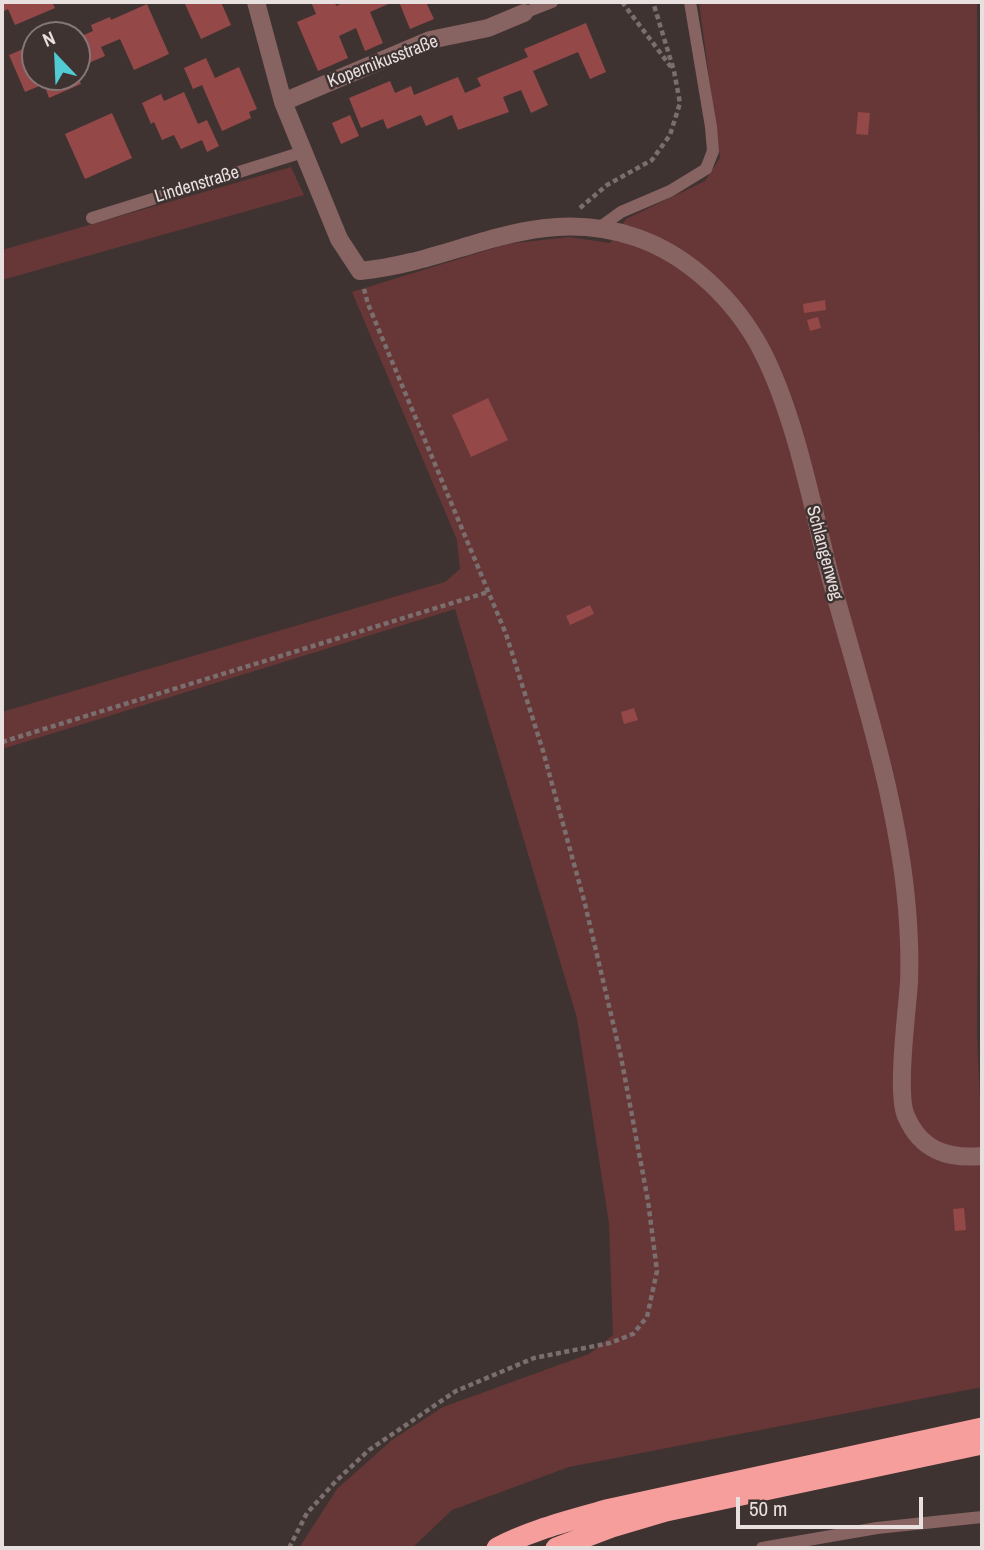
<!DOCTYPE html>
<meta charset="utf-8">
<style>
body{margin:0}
#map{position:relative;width:984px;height:1550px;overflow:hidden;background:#3f3332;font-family:"Archivo Narrow",sans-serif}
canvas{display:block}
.frame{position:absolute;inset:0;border:4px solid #e8dfdf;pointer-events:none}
.north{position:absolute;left:21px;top:21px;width:70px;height:70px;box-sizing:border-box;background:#3f3332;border:2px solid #837877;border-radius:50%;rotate:337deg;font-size:19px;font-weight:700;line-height:28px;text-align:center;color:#e8dfdf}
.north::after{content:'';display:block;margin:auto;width:24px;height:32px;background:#51ccd5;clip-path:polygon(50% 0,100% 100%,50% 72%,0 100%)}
.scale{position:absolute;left:736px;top:1497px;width:187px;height:32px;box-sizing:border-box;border:4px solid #e8dfdf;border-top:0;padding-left:9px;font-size:21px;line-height:24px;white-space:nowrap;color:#e8dfdf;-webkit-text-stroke:5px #3f3332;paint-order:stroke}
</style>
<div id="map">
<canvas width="984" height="1550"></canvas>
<div class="frame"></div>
<div class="north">N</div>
<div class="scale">50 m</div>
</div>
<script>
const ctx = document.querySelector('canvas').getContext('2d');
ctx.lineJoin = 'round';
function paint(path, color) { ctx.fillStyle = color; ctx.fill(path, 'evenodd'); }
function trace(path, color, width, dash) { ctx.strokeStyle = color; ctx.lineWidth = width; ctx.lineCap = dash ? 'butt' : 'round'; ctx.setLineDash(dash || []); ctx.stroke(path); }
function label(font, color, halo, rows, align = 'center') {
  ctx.font = font + ' "Archivo Narrow",sans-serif'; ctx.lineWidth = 5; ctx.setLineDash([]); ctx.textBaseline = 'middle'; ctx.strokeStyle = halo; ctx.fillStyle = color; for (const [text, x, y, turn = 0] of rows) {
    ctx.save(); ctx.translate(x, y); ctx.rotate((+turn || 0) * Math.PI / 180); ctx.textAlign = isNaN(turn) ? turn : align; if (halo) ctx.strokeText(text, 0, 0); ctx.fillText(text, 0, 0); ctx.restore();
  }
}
const green = new Path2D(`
 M699,2H977L979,678L977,1035L982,1142V1387L569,1467L452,1510L412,1548H299L337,1489L392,1440L443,1407L589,1354L613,1335L609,1223L577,1018L455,609L2,749V712L445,582L460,569L457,540L352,292L507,244L569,237L610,243L626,219L705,181L720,158Z
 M291,167L304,195L2,280V250Z`);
const building = new Path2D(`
 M2,2H52L55,8L15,25L8,9L2,12Z
 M184,2H221L231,25L201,39Z
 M311,2H335L336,6L345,2H393L370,12L383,43L365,51L356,28L339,36L348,58L318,71L297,22L316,14Z
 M399,2H426L434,19L410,29Z
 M147,4L169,54L134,70L120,39L101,47L105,56L84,65L77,50V38L93,31L91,25L110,17L111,20Z
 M586,23L606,72L590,79L578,52L533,71L548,105L531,113L521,90L503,97L509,112L458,130L452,115L426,126L421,115L387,129L383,119L361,128L349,98L390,81L395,93L411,86L414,95L458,77L465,93L481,86L477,78L528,57L524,49Z
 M35,44V77H78L81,84L49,98L44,84L25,92L9,55Z
 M206,58L215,78L239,67L257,109L249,112L251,118L222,131L202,85L193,89L184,68Z
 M184,92L198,124L207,120L219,146L207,152L202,140L181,149L174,135L162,140L154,122L151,124L142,103L161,94L164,101Z
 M858,112L870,113L868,135L856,134Z
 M112,113L132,158L85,179L65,134Z
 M350,115L359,136L341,144L332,123Z
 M825,300L826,310L804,313L803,304Z
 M818,317L821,328L810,331L807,320Z
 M488,398L508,440L471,457L452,415Z
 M590,605L594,614L570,625L566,616Z
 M634,708L638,720L624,724L621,712Z
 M964,1208L966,1230L955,1231L953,1209Z`);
const path = new Path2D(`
 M622,2L671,67
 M580,208L607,185L652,160L670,135L680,103L674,71L653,2
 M2,742L488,592
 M289,1548L307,1513L337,1480L369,1450L456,1391L534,1358L610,1343L633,1334L647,1317L657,1271L648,1201L621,1057L585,904L543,751L506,634L368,304L364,289`);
const service = new Path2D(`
 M524,13L552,2
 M92,218L303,152
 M599,228L621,212L670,191L706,169L713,151L711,127L690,2
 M762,1548L877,1528L982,1517`);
const minor = new Path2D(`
 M256,2L283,102L339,239L360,271C458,262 532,203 635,237C689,255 736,301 762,351C795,415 812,505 830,576C859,683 898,798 907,909C909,933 910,958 909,983C907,1011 896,1094 906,1116C921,1151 948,1159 982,1156
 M283,102L430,40L488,28L524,13`);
const motorway = new Path2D(`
 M497,1548C531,1530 569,1521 606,1510L982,1428
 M556,1548L612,1527L666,1511L982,1444`);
const streetNames = [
 ["Kopernikusstraße",383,62,-21],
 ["Lindenstraße",197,185,-17],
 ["Schlangenweg",824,553,75]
];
paint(green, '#663736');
paint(building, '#954848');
trace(path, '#7a6f6e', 4.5, [5, 3.5]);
trace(service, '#876362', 12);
trace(minor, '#876362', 18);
trace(motorway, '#f59e9b', 21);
label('18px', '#e8dfdf', '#3f3332', streetNames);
</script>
